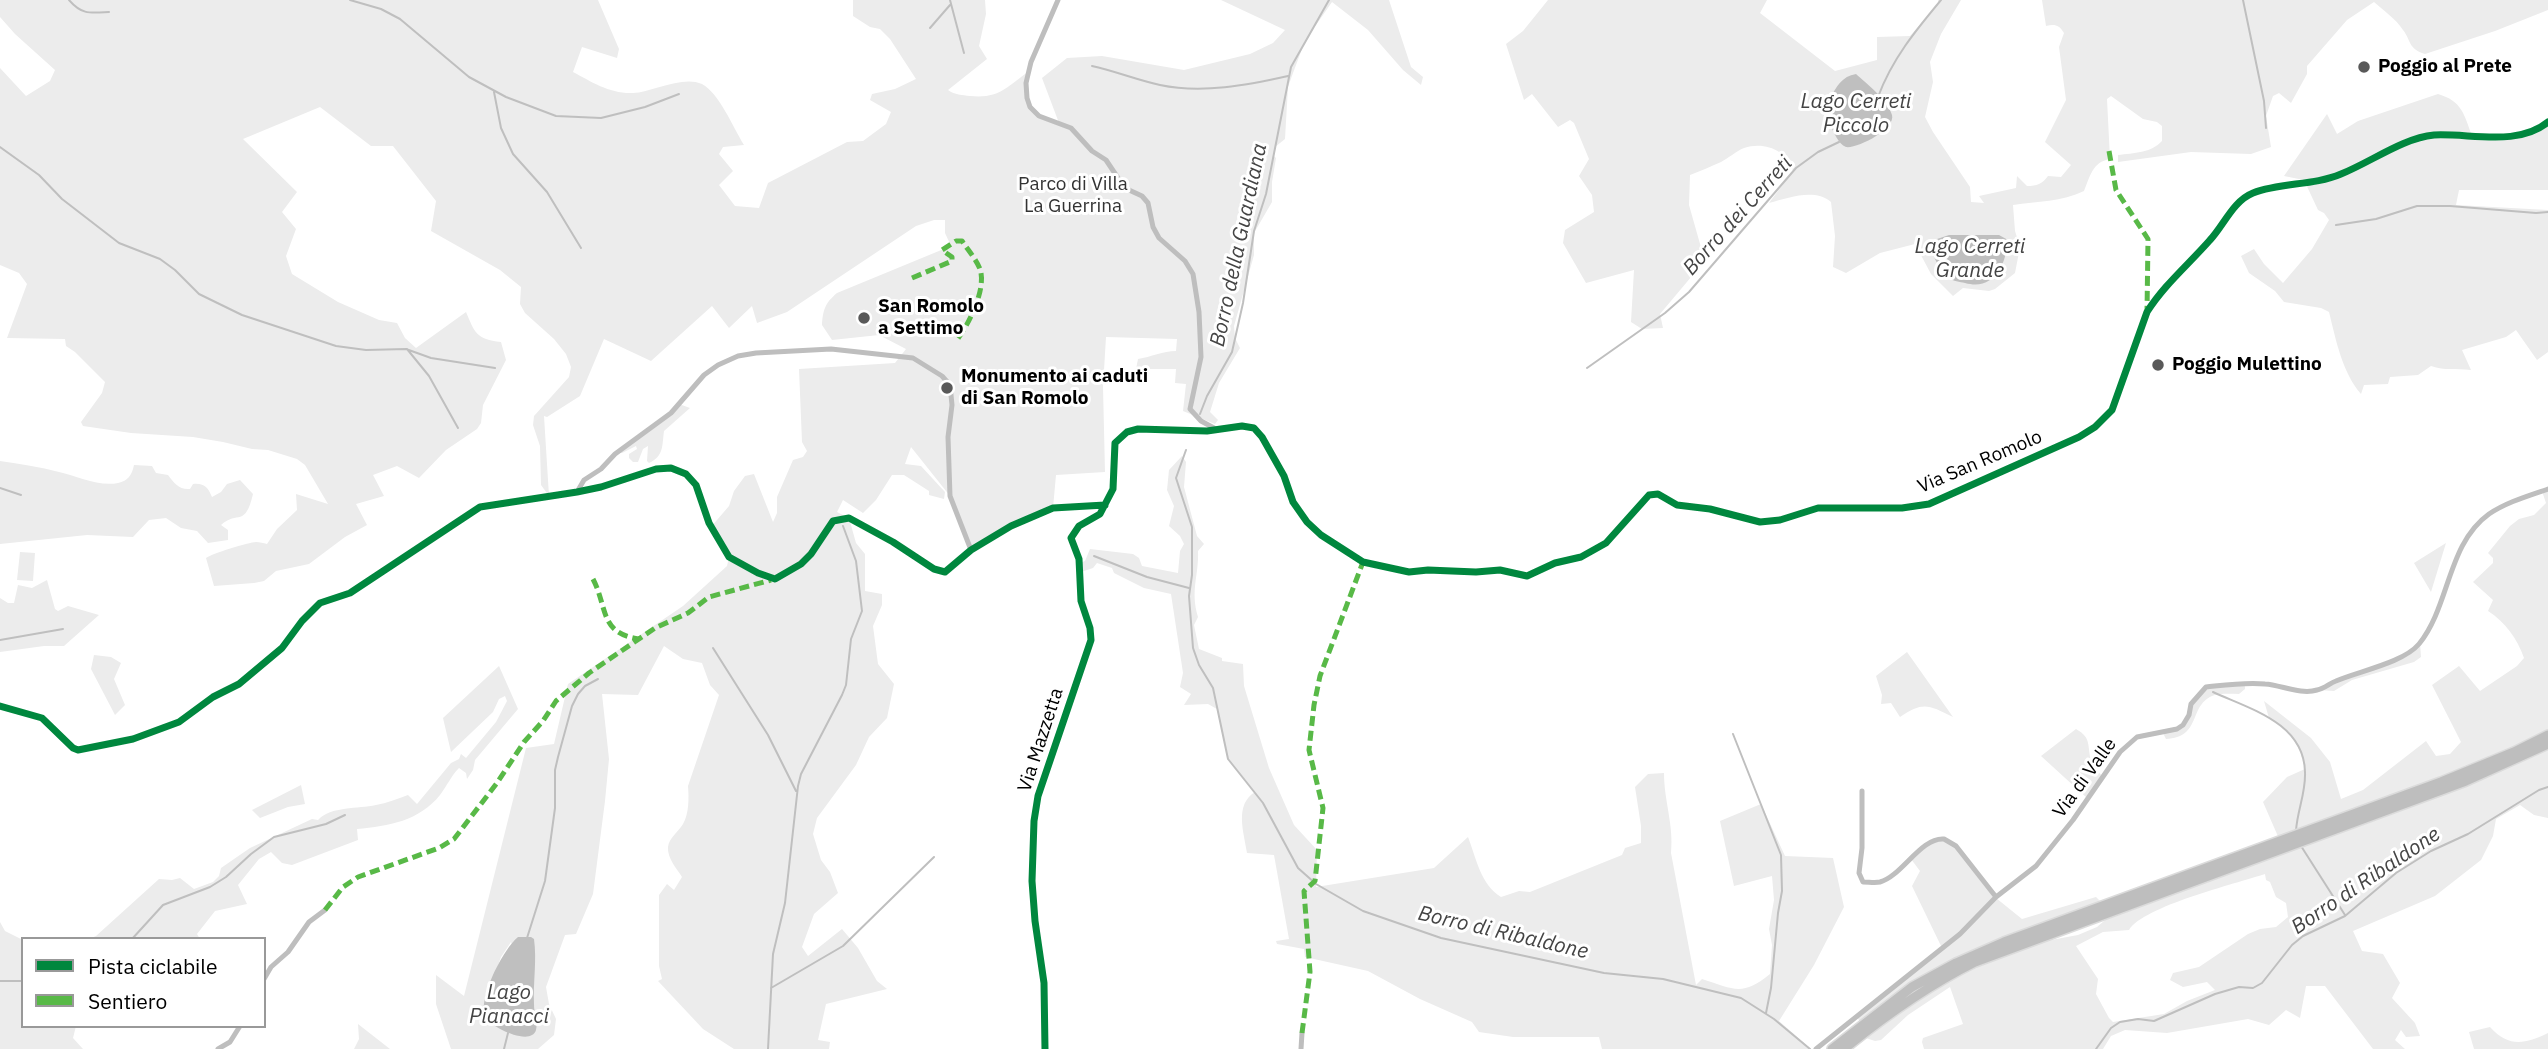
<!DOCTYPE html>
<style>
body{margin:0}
#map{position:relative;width:2548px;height:1049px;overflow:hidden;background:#fff;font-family:"IBM Plex Sans",sans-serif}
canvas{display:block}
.legend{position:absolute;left:21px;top:937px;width:245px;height:91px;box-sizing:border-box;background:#fff;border:2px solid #999;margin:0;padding:9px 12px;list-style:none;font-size:21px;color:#000}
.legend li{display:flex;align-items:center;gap:14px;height:35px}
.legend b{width:35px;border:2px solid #999}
</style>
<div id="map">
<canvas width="2548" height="1049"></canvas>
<ul class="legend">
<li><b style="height:9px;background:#00873e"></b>Pista ciclabile</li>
<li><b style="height:9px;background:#58b947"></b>Sentiero</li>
</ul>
</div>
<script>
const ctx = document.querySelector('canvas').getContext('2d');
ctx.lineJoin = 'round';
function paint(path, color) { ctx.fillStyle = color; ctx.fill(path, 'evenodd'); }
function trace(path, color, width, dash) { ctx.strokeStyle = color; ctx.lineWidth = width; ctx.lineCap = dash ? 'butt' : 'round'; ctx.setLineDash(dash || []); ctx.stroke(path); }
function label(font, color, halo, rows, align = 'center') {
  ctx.font = font + ' "IBM Plex Sans",sans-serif'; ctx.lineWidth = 6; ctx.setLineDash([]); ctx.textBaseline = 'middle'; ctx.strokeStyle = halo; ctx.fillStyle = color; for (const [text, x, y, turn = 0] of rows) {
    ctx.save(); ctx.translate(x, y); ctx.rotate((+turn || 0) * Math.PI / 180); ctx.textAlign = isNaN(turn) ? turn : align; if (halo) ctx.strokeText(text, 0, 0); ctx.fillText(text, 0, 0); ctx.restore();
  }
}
const green = new Path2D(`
 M0,0H598L619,49L617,58L582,47L573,72C592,82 610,94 633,93C652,92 683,75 702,84C719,93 733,127 744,145L723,147L719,154L733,171L719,185L735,206L759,208L768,183L847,142L863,141L886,124L891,112L870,100L872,94L895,89L916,79L890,39L880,29L870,27L853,16V0H985L986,14L979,46L987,59L948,90C955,95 962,95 970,96C999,99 1007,87 1029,71L1027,98L1039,116L1059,123L1042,78L1067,58L1102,56L1184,70L1250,54L1273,43L1285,30L1221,0H1389L1411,67L1423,77L1421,85L1403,70L1368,30L1332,2L1305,41L1293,73L1288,87L1285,139L1275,147L1273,155L1276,158L1272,182V202L1254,233V255L1234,326L1235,338L1240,348L1219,383L1210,412L1218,420L1215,424L1183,411L1186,384L1175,383L1176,369H1136L1138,359C1151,357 1163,351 1176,351L1177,339L1106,337L1103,387L1105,472L1056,475L1053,508L1011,526L971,550L950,496L911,447L905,464L921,466L945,492L944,499L929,495V491L904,475H892L876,500L863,513L843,500L837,512L849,518L856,543L865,554V591L882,594V605L873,626L878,664L894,684L887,718L869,737L856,765L817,818L813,834L821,860L830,872L838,893L814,914L802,947L808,956L842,929L858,948L877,981L887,989L826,1004L818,1040L830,1042L829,1049H734L703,1029L658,981L662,979L659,966V895L667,884L674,890L682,877C677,869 667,858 668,847C669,838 678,832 683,824C689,814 689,798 688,786L719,695L710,685L702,663L683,659L664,646L638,695L602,694L609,759L605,801L593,894L576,934L565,935L546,987L549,1004L556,1019L554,1035L538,1049H451L436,1004V975L464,996L526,748L554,744L568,684L683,606L727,566L729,557L711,527L729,506L734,491L745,476L754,474L773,522L777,513V497L793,460L803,457L807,451L802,442L799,369L895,363L906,349L879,335L832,340L822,325C823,310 825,303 837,293L951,246L945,233V220H934L916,226L787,312L757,323L752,306L729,328L712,306L651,361L604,339L580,396L547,417L544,416L549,496L541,485L540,446L533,425L534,416L569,377L571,367L566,354L554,339L525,313L520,304L521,287L500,270L431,231L436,201L393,146H371L320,107L243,139L297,192L282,212L296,229L286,256L292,274L338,302L379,320L397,323L405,338L416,348L466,312C475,333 476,339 501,342L506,360L483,405L481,423L477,429L446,450L419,478L397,466L373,475L384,496L356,504L367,525L345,537L309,564L276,571L264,581L254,583L214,586L206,558C211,554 249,542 256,542C260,542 263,543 267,544L277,529L297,510L296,494L328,504L305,465L297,459L268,450L252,449L223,442L193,437L131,433L83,426L81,422L102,393L105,382L75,352L66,346L65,339L7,338L27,284L19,273L0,265V68L26,96L50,81L55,70L15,34L0,17ZM511,942L534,1005L536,1030L487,995L501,957Z
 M1548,0H1767L1760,13L1835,71L1877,60V37L1910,36L1938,4V0H1961L1941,34L1930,62L1933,82L1925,117L1933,132L1970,187L1971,202L1984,203L1979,196L2016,188L2017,176L2027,186C2037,186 2042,184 2048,176L2061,177L2071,165L2045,142L2066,100L2059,47L2064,33C2059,25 2055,24 2046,26L2042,0H2548V10L2495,31L2425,54C2408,49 2411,40 2403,30C2396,19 2383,10 2374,2L2347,20L2307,66V74L2291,103L2279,93L2273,96L2266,116L2271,147L2251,154L2191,152L2118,162V155C2134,153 2151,153 2162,141V126L2157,122L2143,119L2111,96L2107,99L2110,159C2092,162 2090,177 2084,191C2062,202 2037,201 2013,205L2015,231L2020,247L2015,273L1995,289L1989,291L1963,288L1953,296L1931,274L1915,244L1880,253L1846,273L1833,267L1835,236L1831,202C1814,188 1789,198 1769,203L1793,171C1787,150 1764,141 1744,148C1736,151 1729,158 1721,162C1710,167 1700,171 1690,175L1689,205L1704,258L1697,270L1660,314L1663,328L1642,329L1631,322L1634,270L1586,283L1563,243L1565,230L1594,212L1592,195L1579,176L1589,159L1574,123L1570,120L1558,127L1532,94L1524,100L1506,44L1523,31ZM1934,255H2006L1994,277L1938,264Z
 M2438,94C2462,101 2464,114 2472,136L2532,133L2548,122V190H2459L2456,205L2548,210V352L2537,360L2516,330L2506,337L2462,350L2471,370C2456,368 2445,371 2431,366L2418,375L2390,377L2388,384L2364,385L2361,394C2342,372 2336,340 2329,312L2321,308L2284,302L2275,291L2249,273L2241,256L2254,249L2264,264L2283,283L2312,249L2329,220L2324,213L2318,210L2304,180L2284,176L2327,114L2337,134L2358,121Z
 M679,404L690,408L664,431C662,446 664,456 649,463L647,461L648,446L643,449L638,462H633L629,458V454L637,449L636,446L622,453H617Z
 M1182,456L1186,462L1184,487L1197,536L1204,544L1198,551C1199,576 1190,590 1198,617L1194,625L1199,649L1222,658V661L1243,664L1244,686L1269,768L1294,825L1317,850L1316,887L1434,868L1468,837C1476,858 1481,885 1501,897L1519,891L1530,892L1622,855L1625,848L1641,843V826L1635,787L1648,774L1664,773C1664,801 1674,825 1671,853L1696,985L1702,979C1734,989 1742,997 1770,974L1772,945L1769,929L1774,900L1772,876L1734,886L1720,821L1761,804L1785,856L1833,858L1844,907L1814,965L1779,1021L1811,1049H1602L1599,1037H1513L1479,1032L1472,1022L1420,999L1368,971L1305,957L1304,949L1277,944L1276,941L1289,939L1274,855L1247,853C1244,832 1234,805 1255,792L1228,759L1217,709L1208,704L1184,705L1191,694L1180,687L1183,673L1171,594L1144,588L1114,573L1112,568L1097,563L1093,568L1081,572L1080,563L1085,561L1090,549L1133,554L1139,558L1142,566L1178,573L1180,551L1184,544L1180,536L1169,526L1174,506L1167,490L1169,470Z
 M0,461C20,464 40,467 59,472C77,476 99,487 118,483C128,481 132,475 134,465L152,466L156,473L168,475C174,483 179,490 190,489L193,484C205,483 208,488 212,497L221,492L227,484L240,480L253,494C245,528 238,510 221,525L228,530V540L208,543L197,531L181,528L166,518L149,520L133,537L87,535L0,544Z
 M2548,489V735L2530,744L2280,841L2263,802L2287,777L2305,769L2300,751L2289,732L2269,718L2264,701L2311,738L2330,762L2341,799L2363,790L2426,741L2436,756L2450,754L2461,742L2432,685L2459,666L2480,691L2517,666L2524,658C2517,638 2505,622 2488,611L2493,600L2473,582L2493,563V558L2488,553L2510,526L2519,519L2534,515L2546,503L2542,491Z
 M2446,543L2431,592L2414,563Z
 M20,552L35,553L33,581L17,580Z
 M47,580L55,609L58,611L68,606L99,615L64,646H44L0,652V598L8,603H14L18,585L32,588Z
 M2420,643L2421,657L2414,662L2352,680L2334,691L2318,690L2407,654Z
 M1907,652L1953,717C1929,705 1923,701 1900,717L1891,703L1881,704L1882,695L1876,676Z
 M94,655L111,657L121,663L114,679L125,705L115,715L91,669Z
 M499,666L518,709L475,760L473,770L467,779L466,773L459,768C451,776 447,786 440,795C419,821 389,826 357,829L358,840L292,865L282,863L271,852L259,859L238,885L247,904L215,911L197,934L200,939H89L96,936L159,879L172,880L180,878L194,889L213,882L219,876L221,868L250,848L312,819L318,820C331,806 358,809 376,805C387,803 397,799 408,795L417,804L451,763L459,759L461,754L466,758L496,722L507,701L505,696L499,699L493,712L451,752L443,718Z
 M2245,684V689L2239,694C2230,694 2220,693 2212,696C2188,707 2202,737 2166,739L2162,731L2183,725L2191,704L2202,689Z
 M2076,729C2092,738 2087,746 2091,760C2092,765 2098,771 2102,776L2087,798L2041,756Z
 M2548,744V818L2534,815L2520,805L2496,819L2493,836L2481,860L2435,896L2353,931L2362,951L2383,954L2400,983L2392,998L2415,1023L2420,1036L2406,1037L2401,1030L2395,1040L2405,1049H2373L2325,986H2306L2300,1018L2286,1010L2269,1025L2248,1019L2167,1033L2125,1030L2111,1036L2103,1049H1924L1922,1042L1923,1038L1963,1024L1950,987L1908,1015L1881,1040L1875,1041L1860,1036L1942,978L2040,942L2078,935L2097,927L2119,908ZM2265,874L2266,880L2270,882L2276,897L2286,903L2288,917L2276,927L2260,929L2248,934L2199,967L2173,973L2170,980L2183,987L2207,982L2215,990L2187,1001L2164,1014L2113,1022L2109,1018L2096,994L2098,979L2076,946L2103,932L2129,930C2144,906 2235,884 2265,874Z
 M301,785L305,804L288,807L260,818L252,810Z
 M1933,841H1950L1996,898L2022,919L2096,897L2104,905L1956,963L1862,1025L1857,1017L1942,948L1912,886L1920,871L1911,859Z
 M0,922L5,931L23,940V1026H76L73,1038L83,1049H0Z
 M358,1024L390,1049H354L359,1039Z
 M2490,1027C2509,1048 2525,1044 2548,1033V1049H2474L2469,1032Z`);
const water = new Path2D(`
 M1856,74C1867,84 1888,100 1892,115C1896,129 1857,149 1846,147C1838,144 1834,132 1830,125C1826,116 1826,108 1830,99C1836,87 1842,76 1856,74Z
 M1949,235H1999L2008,240C2006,265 1994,291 1965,283C1960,282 1953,281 1949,278C1939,272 1934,255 1928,245L1931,241Z
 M518,937H531L534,939C537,961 533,982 534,1004C534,1012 538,1023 536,1030C531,1047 491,1027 486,1018C476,1001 504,948 518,937Z`);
const stream = new Path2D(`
 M69,0C82,15 90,13 109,12
 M350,0L381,9L400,19L469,77L506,97L556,116L601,118L645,107L679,94
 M950,0L964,53
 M2243,0L2264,101L2266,128
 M930,28L950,5
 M1092,66C1115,71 1137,80 1160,85C1202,94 1248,85 1288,76
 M494,92L501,128L513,154L547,192L581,248
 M1878,97C1892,59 1916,30 1941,0
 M0,147L39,175L62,199L119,243L160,259L175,270L199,294L242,315L336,346L366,350L406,349L431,358L495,368
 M2336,225L2376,219L2417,206H2450L2536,213L2548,212
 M407,349L429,376L458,428
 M1587,368L1665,313L1689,292L1796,168L1818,152L1839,142
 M1200,414L1207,396L1232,352L1243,303L1254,231L1266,194L1291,67L1329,0
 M1186,450L1176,478L1192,527V575L1189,596L1193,648L1199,665L1213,688L1228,759L1263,803L1298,868L1316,884L1363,911L1441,938L1604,973L1663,979L1741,998L1774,1019L1810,1049
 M0,488L21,495
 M1094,556L1147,577L1189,588
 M0,640L63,629
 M713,648L768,735L796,791
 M2213,692C2250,709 2304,723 2305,772C2306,793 2297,811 2296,831
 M1733,734L1781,855L1782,891L1778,913L1771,988L1766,1013
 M2301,846L2345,915
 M527,938L545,881L555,808V770L558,757L572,706L578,694L585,686L598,679
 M132,939L163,905L210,887L226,877L251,854L274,837L326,824L345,815
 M0,981H23
 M771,988L843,946L934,857
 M504,1049L508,1033
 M768,1049L773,954L785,903L798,786L801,774L842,695L846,685L851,639L862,611L856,561L843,526
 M2096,1049L2111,1028L2120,1022L2138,1019L2154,1021L2215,994L2239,987L2253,988L2262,983L2292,945L2303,936L2345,916L2396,873L2431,851L2468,834L2539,790L2548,787`);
const street = new Path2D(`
 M1058,0L1031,62L1026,83L1027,98L1030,107L1039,116L1071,128L1092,151L1106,160L1118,178L1129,190L1142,196L1148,203L1153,227L1159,238L1185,261L1193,274L1199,312L1201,357L1190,409L1201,421L1214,428
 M577,492L584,480L601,469L615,454L671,413L704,375L718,365L738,356L756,353L831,349L913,358L942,376L950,385L952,405L948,437L950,496L971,550
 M0,706L42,718L73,748L78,750L133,739L179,722L213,697L239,684L282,648L302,621L320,603L350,593L480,507L577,492L601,487L656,469L671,468L686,474L696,485L709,523L729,557L758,573L775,579L801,564L811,554L833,521L849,518L893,542L934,569L945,572L971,550L1011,526L1053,508L1105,505
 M1862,791V848L1859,873L1863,882C1869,882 1875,883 1880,882C1902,876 1921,837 1944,839L1956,846L1996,897
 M264,979L271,967L288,952L309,922L325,910
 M218,1049L230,1042L240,1026
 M1045,1049L1044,983L1035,921L1032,881L1034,821L1038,796L1091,640L1090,628L1081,601L1079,559L1071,538L1079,526L1100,514L1113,489L1115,443L1127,432L1138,429L1207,431L1242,426L1254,428L1262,437L1284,476L1293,502L1307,522L1321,535L1363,562L1409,572L1428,570L1476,572L1500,570L1527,576L1555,563L1581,557L1606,543L1649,495L1658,494L1677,505L1710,509L1760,522L1780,520L1818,508H1902L1929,504L2079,437L2095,427L2112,410L2147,312C2164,285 2189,264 2210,240C2224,225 2233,201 2253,193C2281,182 2313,186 2341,174C2371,162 2403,138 2434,135C2470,133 2518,147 2548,122
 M1301,1049L1302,1033
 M1816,1049L1960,934L1996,897L2036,866L2073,820L2120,752L2137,737L2177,729L2183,725L2189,715L2191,704L2206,687C2225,685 2245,682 2265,684C2281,685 2301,695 2317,690C2324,689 2330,683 2336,681C2359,671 2403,663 2419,644C2450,606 2447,544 2489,514C2507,502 2528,496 2548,489`);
const highway = new Path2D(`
 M1832,1049L1912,987L1956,963L2004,942L2441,782L2514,752L2548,735
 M1844,1049C1886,1015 1927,986 1975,962L2466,781L2548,744`);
const quiet = new Path2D(`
 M2109,151L2116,190L2148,239L2147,312
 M912,278L952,261V257L942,250L956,241H962C968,250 976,259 980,269C987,289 968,326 956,341
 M593,579C608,608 599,633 639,639
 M325,910L343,887L358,877L439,848L454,839L497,783L524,742L543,721L556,701L589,673L655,628L688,613L709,597L771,580
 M1302,1033L1310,972L1304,891L1315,881L1323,808L1309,750L1314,705L1320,676L1363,562`);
const cycleway = new Path2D(`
 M0,706L42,718L73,748L78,750L133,739L179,722L213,697L239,684L282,648L302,621L320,603L350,593L480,507L577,492L601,487L656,469L671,468L686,474L696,485L709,523L729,557L758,573L775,579L801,564L811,554L833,521L849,518L893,542L934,569L945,572L971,550L1011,526L1053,508L1105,505
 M1045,1049L1044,983L1035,921L1032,881L1034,821L1038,796L1091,640L1090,628L1081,601L1079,559L1071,538L1079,526L1100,514L1113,489L1115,443L1127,432L1138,429L1207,431L1242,426L1254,428L1262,437L1284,476L1293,502L1307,522L1321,535L1363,562L1409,572L1428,570L1476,572L1500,570L1527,576L1555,563L1581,557L1606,543L1649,495L1658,494L1677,505L1710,509L1760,522L1780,520L1818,508H1902L1929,504L2079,437L2095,427L2112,410L2147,312C2164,285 2189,264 2210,240C2224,225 2233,201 2253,193C2281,182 2313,186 2341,174C2371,162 2403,138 2434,135C2470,133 2518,147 2548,122`);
const markers = [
 [2364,67,7,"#595959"],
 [864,318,7,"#595959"],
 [2158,365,7,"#595959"],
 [947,388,7,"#595959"]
];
const poiNames = [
 ["Poggio al Prete",2378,67],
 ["San Romolo",878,307],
 ["a Settimo",878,329],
 ["Poggio Mulettino",2172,365],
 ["Monumento ai caduti",961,377],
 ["di San Romolo",961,399]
];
const parkNames = [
 ["Parco di Villa",1073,185],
 ["La Guerrina",1073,207]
];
const streetNames = [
 ["Via San Romolo",1980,462,-23],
 ["Via Mazzetta",1041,740,-72],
 ["Via di Valle",2085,778,-54]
];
const waterNames = [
 ["Lago Cerreti",1856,102],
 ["Piccolo",1856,126],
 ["Borro dei Cerreti",1738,216,-48],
 ["Borro della Guardiana",1239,245,-78],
 ["Lago Cerreti",1970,247],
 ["Grande",1970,271],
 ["Borro di Ribaldone",2366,881,-34],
 ["Borro di Ribaldone",1503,933,13],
 ["Lago",509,993],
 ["Pianacci",509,1017]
];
paint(green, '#ececec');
paint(water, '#bfbfbf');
trace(stream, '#bfbfbf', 2);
trace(highway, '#dbdbdb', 12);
trace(street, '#bebebe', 5);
trace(highway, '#bebebe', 9);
trace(quiet, '#58b947', 5, [10, 5]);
trace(cycleway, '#00873e', 7);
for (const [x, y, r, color] of markers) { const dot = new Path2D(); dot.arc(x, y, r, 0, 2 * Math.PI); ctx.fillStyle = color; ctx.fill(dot); trace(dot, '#fff', 2.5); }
label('bold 19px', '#000', '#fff', poiNames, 'left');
label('19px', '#333', '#fff', parkNames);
label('19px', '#000', '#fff', streetNames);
label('italic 21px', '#444', '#fff', waterNames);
</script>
